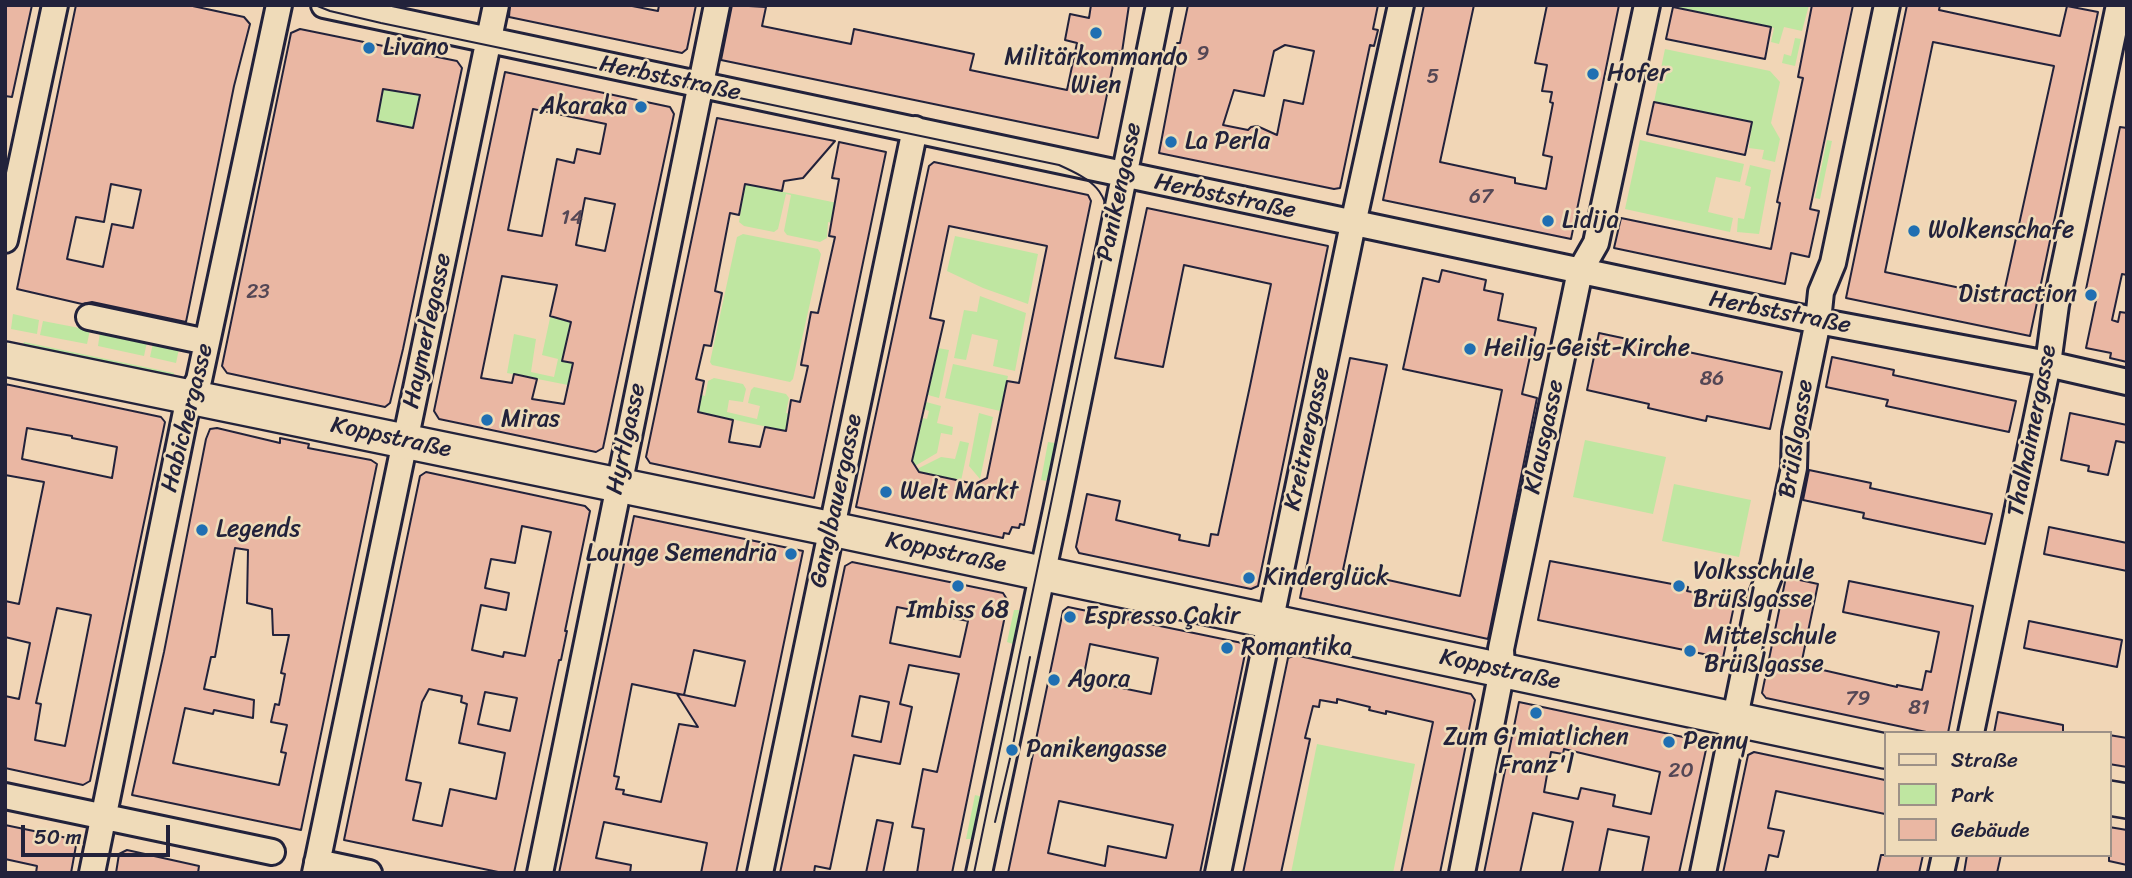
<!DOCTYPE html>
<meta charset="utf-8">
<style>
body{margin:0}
#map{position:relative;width:2132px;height:878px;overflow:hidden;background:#f1d6b6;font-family:Sriracha,sans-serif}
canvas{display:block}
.frame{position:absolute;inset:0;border:7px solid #22223b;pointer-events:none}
.legend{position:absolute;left:1884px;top:731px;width:228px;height:126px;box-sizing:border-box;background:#efdbb9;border:2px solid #9d9187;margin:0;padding:9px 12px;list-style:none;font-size:21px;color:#22223b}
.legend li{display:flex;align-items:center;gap:14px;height:35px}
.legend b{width:35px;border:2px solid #9d9187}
.scale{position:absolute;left:21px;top:825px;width:149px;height:32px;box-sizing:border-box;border:4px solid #22223b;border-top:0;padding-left:9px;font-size:21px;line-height:24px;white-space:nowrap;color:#22223b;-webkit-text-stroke:5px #efdbb9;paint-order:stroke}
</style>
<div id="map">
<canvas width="2132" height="878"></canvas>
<div class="frame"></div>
<ul class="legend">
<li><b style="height:9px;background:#efdbb9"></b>Straße</li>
<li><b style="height:19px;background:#bfe6a1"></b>Park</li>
<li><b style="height:19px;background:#eab7a3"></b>Gebäude</li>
</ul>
<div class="scale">50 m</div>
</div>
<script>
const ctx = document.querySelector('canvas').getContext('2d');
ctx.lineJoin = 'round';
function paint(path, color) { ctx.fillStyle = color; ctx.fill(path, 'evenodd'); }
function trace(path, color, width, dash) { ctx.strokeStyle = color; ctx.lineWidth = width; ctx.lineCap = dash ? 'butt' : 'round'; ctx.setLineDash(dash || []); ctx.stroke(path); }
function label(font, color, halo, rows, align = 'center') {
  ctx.font = font + ' Sriracha,sans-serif'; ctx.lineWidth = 5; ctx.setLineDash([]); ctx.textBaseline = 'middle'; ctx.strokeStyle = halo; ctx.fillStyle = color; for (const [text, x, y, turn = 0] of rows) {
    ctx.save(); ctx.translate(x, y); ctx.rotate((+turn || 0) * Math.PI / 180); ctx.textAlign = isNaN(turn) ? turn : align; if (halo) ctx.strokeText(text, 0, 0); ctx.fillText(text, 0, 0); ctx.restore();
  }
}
const green = new Path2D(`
 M1673,5H1809L1802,31L1784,27L1779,44L1771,42L1774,28L1673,7Z
 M1795,38L1801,39L1795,66L1782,63L1784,54L1791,56Z
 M1665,49L1770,71L1780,82L1771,123L1780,139L1775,162L1762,159L1764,150L1749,148L1752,122L1654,102Z
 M323,75L413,94L414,86L421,93L413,128L377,121Z
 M1640,140L1744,164L1740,182L1716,177L1708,212L1733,218L1730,232L1625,209Z
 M1827,140L1832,141L1820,199L1815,198Z
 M1750,165L1771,170L1759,234L1737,232L1738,218L1744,219L1751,187L1745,185Z
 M745,184L842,204L837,224L828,222L827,238L820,242L787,235L784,231L791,195L786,194L778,229L774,232L744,226L739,222Z
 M743,234L818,249L821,254L793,379L790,382L712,365L710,362L737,237Z
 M955,236L1038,254L1028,304L983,288L947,271Z
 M980,296L1026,313L1015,371L993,366L998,340L972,334L966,360L954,358L964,310L977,312Z
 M552,309L581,316L568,385L507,373L514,334L536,339L531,372L554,377L558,359L542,355Z
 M13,314L39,320L37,334L11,329Z
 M43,321L90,330L87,344L40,335Z
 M100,332L147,342L144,356L98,346Z
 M24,342L174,373L173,379L22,348Z
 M153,343L179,349L176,363L150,357Z
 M938,348L949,350L939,398L928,395Z
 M953,364L1008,376L1000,411L945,398Z
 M714,378L743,384L746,389L743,402L729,400L727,412L757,419L760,406L748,403L751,390L754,387L786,394L789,398L786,413L794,415L790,432L690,410L693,393L705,396L708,381Z
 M926,402L941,406L937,423L953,427L952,435L941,433L937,453L915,466L912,461L923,418L927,419L929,411L924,409Z
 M979,413L993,417L980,479L969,466Z
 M1585,440L1666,457L1653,514L1573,497Z
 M960,441L969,443L961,481L919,472L917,469L941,457L955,459Z
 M1048,442L1061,444L1046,481L1041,480Z
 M1674,484L1751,500L1739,557L1662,541Z
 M1014,610H1019L1016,641L1013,644L1007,642Z
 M1317,744L1415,764L1393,873H1291Z
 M975,795L983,797L975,839H966Z`);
const building = new Path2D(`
 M5,5H32L12,97L5,96Z
 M76,5H188L244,17L250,24L234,86L186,322L92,302L82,304L17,289ZM111,184L141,190L133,228L112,224L103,267L67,259L76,217L104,222Z
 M510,5H627L658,11L659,5H696L687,49L682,53L509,17Z
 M732,5L766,7L762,26L851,44L854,29L974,54L970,70L1067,90L1077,43L1065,40L1070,14L1089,18L1091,5H1129L1122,52L1116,51L1098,138L721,60Z
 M1188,5H1378L1373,29L1378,30L1374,46L1370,45L1340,188L1334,189L1159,153L1177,59L1174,58L1177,43H1180ZM1285,45L1314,51L1303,104L1284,100L1277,135L1257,126L1251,127L1248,130L1223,125L1234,90L1264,96L1274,51Z
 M1424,5H1474L1440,162L1515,178V183L1546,189L1552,157L1543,155L1553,103L1550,102L1552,92L1542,91L1547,65L1535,63L1547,5H1619L1571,239L1383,200Z
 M1812,5H1853L1810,209L1819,211L1809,257L1791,253L1785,284L1614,248L1621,218L1771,249L1780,203L1777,202L1803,78L1798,77Z
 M1907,5H1940L1939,10L2060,36L2067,6L2098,12L2030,336L1846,298ZM1933,42L2054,66L2003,297L1885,272Z
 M1673,7L1771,27L1765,59L1666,39Z
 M300,29L457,61L462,68L403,349L390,403L385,407L227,373L222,366L291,33ZM383,89L420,95L413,128L377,121Z
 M505,72L670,107L674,114L603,448L596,452L439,419L434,411ZM533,109L606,124L600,154L577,149L574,163L557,159L542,236L508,230ZM585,198L615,204L605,251L576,245ZM502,276L557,285L550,316L571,322L562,361L573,363L564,404L532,399L537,379L514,374L512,383L481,378Z
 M1654,102L1752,122L1745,155L1647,134Z
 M717,118L835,141L803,178L784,181L782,191L745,184L739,215L730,213L715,291L722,293L711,346L704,345L696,379L704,381L698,412L733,420L729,442L760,447L765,427L786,431L791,400L800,402L808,366L801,365L811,312L818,313L835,237L829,236L839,179L832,178L839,142L886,152L814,498L650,463L646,457Z
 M2120,127L2127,128V275L2122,274L2112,320L2118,322L2120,312L2127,313V362L2110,358L2111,353L2086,348L2097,296L2085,294Z
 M934,162L1088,195L1091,201L1024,525L1020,524L1019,528L1012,527L1009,534L1004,533L1003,538L856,507L929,166ZM949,226L1047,246L1019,383L1007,381L987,478L975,484L919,472L912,461L944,321L930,318Z
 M1147,208L1328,246L1258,586L1251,589L1079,553L1076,547L1087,494L1120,501L1116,520L1180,535L1179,540L1209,546L1211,534L1218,535L1250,386L1271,284L1184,265L1163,367L1115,358Z
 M1442,270L1486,280L1484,290L1503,294L1498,320L1536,328L1522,394L1537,398L1488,639L1300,598L1350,358L1387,365L1343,570L1460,596L1502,390L1403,369L1423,278L1439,282Z
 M1599,333L1782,372L1770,429L1707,416L1706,421L1648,408L1649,404L1587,390Z
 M1832,357L1894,370L1893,375L2016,401L2009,432L1886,406L1888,400L1826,387Z
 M5,384L161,417L165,422L90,781L83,785L5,768V696L19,699L30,643L5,637V601L19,604L44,482L5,475ZM27,428L72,436V438L117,447L112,478L22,459ZM57,608L91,615L65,746L35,740L41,704L36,703Z
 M2070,413L2127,425V443L2116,441L2108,475L2088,471L2089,466L2061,460Z
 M217,428L280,443V438L309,444L308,448L371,460L377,464L301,830L132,795L164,652L206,439L210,429ZM235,548L248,550L247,603L272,609L273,635H289L281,673L285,674L279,705L275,704L271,722L287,725L281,752L286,753L279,785L173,763L185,708L213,714L214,710L253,718L254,700L204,689L211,657H215Z
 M1809,470L1871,483L1870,488L1992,514L1985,544L1863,518L1864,513L1803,500Z
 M426,472L585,506L590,511L565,631H567L561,660H559L514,873H503L344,840L420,476ZM522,526L551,532L525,656L504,652L503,657L472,650L481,605L506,610L509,593L485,588L491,559L515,563ZM429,689L462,696L461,702L467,704L459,743L505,753L496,799L450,789L442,826L413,820L421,783L406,780L422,702ZM485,692L517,698L510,731L478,724Z
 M634,516L803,551L736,873H701L707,843L604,822L596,858L631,865L630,873H559ZM694,650L745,661L735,706L684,695ZM632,684L684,695L677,694L698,727L679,724L661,802L623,794L624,790L616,789L619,777L614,776Z
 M2049,527L2127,543V571L2044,554Z
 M1550,561L1688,587L1687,591L1735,601L1723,658L1538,620Z
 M852,562L1003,593L1008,601L952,873H917L924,829L912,827L923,769L937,772L959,674L909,665L900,704L912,707L900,764L854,755L830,869L815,866L814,873H780L845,566ZM897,607L968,621L960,657L890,643ZM860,696L889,702L881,742L852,736Z
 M1786,577L1818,584L1801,665L1897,687V685L1922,690L1926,671L1931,672L1939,632L1843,612L1849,581L1973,606L1948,733H1931L1766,698L1762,693Z
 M1068,607L1247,644L1200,873H1008L1063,611ZM1090,644L1158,658L1151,694L1083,680ZM1059,801L1173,825L1166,858L1108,846L1105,866L1048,853Z
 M2029,621L2122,640L2117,667L2024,648Z
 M1295,655L1471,694L1475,700L1440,873H1401L1433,722L1386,711V714L1369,710L1370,707L1337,699V703L1320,700L1319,707L1313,706L1305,738L1310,739L1281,873H1243L1288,658Z
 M1519,702L1702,741L1707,745L1679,873H1642L1649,837L1608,829L1599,873H1562L1573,822L1533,813L1520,873H1484ZM1564,749L1660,772L1651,814L1613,806L1615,795L1581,788L1578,799L1544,792L1551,752L1563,754Z
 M1998,712L2063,725V733H1994Z
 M2109,735L2127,738V767L2109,764Z
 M1754,752L1885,780V814L1776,791L1768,828L1784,831L1778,857L1769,855L1765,873H1723L1748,755Z
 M877,820L893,823L883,873H866Z
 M5,825L77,840L71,873H36L37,866L5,859Z
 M2109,827L2127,830V865L2109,861Z
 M127,850L199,866L198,873H116L119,854Z
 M1881,855H1923L1919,873H1877Z
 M1967,855H2001L1997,873H1964Z`);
const street = new Path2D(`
 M324,5L1818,321L2048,364L2127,382
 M5,240L55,5
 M89,317L207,342
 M1971,733L2048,364L2056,305L2119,5
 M5,796L272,852
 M317,862L369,873
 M92,873L189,397L199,380L279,5
 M315,873L496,5
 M540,873L717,5
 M760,873L915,129
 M979,873L1057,505L1159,5
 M1218,873L1353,224L1401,5
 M1462,873L1502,670L1501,649L1580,271L1596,243L1647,5
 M1703,873L1758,605L1773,566L1794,468L1795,433L1818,321L1821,292L1833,263L1887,5
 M1941,873L1945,855`);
const secondary = new Path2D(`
 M5,359L832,529L1885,751
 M2109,798L2127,801`);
const tram = new Path2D(`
 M315,5L330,11L381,23L1059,165C1092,180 1110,190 1108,230L974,873
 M995,822L1012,750L1030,657`);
const markers = [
 [1096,33,7,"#1f6fb2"],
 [369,48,7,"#1f6fb2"],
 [1593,74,7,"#1f6fb2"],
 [641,107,7,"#1f6fb2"],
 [1171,142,7,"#1f6fb2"],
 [1548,221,7,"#1f6fb2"],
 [1914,231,7,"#1f6fb2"],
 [2091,295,7,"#1f6fb2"],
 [1470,349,7,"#1f6fb2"],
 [487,420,7,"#1f6fb2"],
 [886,492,7,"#1f6fb2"],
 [202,530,7,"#1f6fb2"],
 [791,554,7,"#1f6fb2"],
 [1249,578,7,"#1f6fb2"],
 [958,586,7,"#1f6fb2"],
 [1679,586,7,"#1f6fb2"],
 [1070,617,7,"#1f6fb2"],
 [1227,648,7,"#1f6fb2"],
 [1690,651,7,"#1f6fb2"],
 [1054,680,7,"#1f6fb2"],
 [1536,713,7,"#1f6fb2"],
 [1669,742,7,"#1f6fb2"],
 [1012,750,7,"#1f6fb2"]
];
const numberNames = [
 ["9",1203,55],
 ["5",1433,78],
 ["67",1481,198],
 ["14",572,219],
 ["23",258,293],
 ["86",1712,380],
 ["79",1858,700],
 ["81",1919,709],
 ["20",1681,772]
];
const poiNames = [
 ["Livano",383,48],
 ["Militärkommando",1096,58,"center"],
 ["Wien",1096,86,"center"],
 ["Hofer",1607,74],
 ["Akaraka",627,107,"right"],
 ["La Perla",1185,142],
 ["Lidija",1562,221],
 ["Wolkenschafe",1928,231],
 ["Distraction",2077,295,"right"],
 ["Heilig-Geist-Kirche",1484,349],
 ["Miras",501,420],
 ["Welt Markt",900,492],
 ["Legends",216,530],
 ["Lounge Semendria",777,554,"right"],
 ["Volksschule",1693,572],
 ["Brüßlgasse",1693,600],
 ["Kinderglück",1263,578],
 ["Imbiss 68",958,611,"center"],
 ["Espresso Çakir",1084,617],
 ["Mittelschule",1704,637],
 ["Brüßlgasse",1704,665],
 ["Romantika",1241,648],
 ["Agora",1068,680],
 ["Zum G'miatlichen",1536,738,"center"],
 ["Franz'l",1536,766,"center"],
 ["Penny",1683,742],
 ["Panikengasse",1026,750]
];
const streetNames = [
 ["Herbststraße",670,79,12],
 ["Panikengasse",1120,192,-78],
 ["Herbststraße",1225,197,12],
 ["Herbststraße",1780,313,11],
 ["Haymerlegasse",428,331,-78],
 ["Habichergasse",188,418,-76],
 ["Thalhaimergasse",2033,431,-79],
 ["Klausgasse",1545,437,-78],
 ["Koppstraße",391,438,12],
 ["Hyrtlgasse",627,439,-78],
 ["Kreitnergasse",1308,439,-78],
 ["Brüßlgasse",1797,439,-81],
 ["Ganglbauergasse",837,501,-78],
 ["Koppstraße",946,553,12],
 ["Koppstraße",1500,670,12]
];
paint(green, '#bfe6a1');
paint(building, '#eab7a3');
trace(building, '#22223b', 2);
trace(street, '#22223b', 30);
trace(secondary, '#22223b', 38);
trace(street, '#efdbb9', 24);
trace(secondary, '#efdbb9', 33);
trace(tram, '#22223b', 2);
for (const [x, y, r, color] of markers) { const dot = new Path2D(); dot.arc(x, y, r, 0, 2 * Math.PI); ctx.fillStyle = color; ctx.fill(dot); trace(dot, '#efdbb9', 2.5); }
label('21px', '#544755', null, numberNames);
label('24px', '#22223b', '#efdbb9', poiNames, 'left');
label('24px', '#22223b', '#efdbb9', streetNames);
</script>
